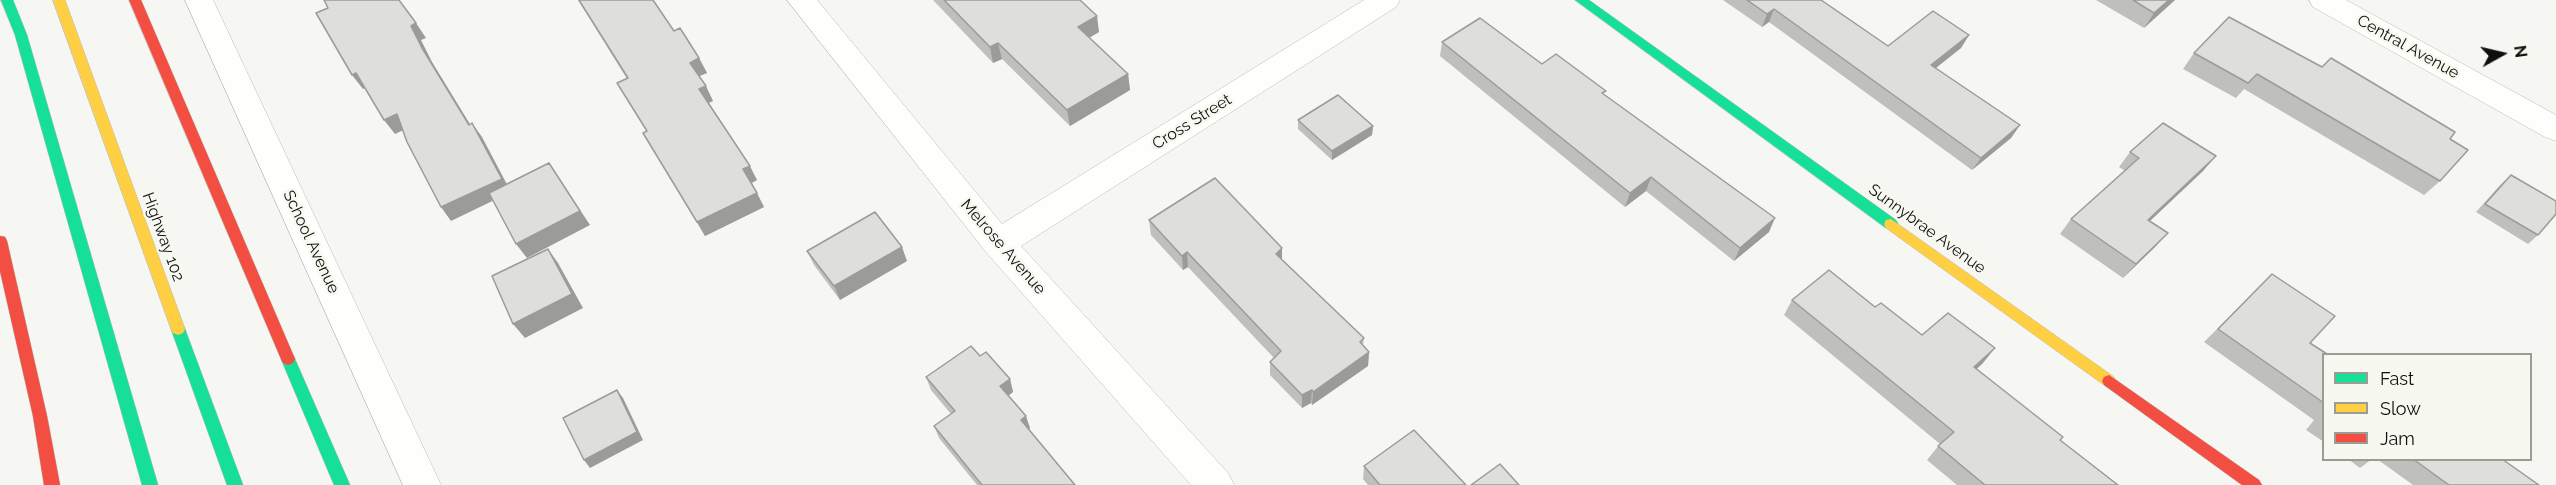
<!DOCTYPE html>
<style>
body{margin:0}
#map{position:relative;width:2556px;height:485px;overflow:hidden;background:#f6f7f3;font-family:Raleway,sans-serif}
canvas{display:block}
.legend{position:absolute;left:2322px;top:353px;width:210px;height:108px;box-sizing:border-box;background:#f7f9f1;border:2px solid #9a9c96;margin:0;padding:8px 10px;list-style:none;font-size:18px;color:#0f100d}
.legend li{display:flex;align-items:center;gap:12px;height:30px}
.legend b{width:30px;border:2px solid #9a9c96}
.north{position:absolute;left:2472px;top:24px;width:60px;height:60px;-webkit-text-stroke:4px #f7f9f1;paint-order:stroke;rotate:82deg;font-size:16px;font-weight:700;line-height:24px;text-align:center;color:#0f100d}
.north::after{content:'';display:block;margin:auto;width:21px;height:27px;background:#0f100d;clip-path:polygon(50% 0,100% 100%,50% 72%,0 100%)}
</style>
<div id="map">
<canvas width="2556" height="485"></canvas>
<ul class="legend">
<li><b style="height:8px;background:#16e098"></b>Fast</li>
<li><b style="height:8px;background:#ffcf43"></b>Slow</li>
<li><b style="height:8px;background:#f24e42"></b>Jam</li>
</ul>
<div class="north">N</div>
</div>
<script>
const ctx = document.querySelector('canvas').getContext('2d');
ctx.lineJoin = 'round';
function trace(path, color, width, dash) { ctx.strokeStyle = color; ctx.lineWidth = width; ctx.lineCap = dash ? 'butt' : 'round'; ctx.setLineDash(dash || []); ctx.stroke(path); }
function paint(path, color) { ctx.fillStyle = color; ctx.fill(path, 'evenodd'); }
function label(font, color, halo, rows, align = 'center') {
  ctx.font = font + ' Raleway,sans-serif'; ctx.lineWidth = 5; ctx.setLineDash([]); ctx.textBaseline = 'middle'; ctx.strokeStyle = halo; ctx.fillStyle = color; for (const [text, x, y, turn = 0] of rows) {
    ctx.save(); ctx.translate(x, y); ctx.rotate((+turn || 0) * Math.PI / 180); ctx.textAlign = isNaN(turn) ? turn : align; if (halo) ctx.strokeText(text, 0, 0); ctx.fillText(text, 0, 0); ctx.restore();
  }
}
const street = new Path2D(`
 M185,0H213L441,485H403Z
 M787,0H817L1002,224L1364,0H1400L1396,7L1021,246L1228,473L1234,485H1191L986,252Z
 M2309,0H2346L2556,115V141L2545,137L2313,7Z`);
const fast = new Path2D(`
 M1,0H13L27,35L158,485H142L15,35Z
 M1575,0H1589L1896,220L1898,224L1896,228H1886Z
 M178,323L183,325L185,329L243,485H227L171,329L173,325Z
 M288,353L293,355L295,359L350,485H334L281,359L283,355Z`);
const slow = new Path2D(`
 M53,0H65L185,329L183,333L178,335L173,333L171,329Z
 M1891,219L2114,377L2116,381L2114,385L2109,387L2104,385L1886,228L1884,224L1886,220Z`);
const jam = new Path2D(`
 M129,0H141L295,359L293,363L288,365L283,363L281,359Z
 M0,236L5,237L7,241L47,416L60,485H44L33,416L0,271Z
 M2109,375L2259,480L2262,485H2242L2104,385L2102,381L2104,377Z`);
const wall = new Path2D(`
 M578,0H653L674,31L699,58L707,73L699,76L713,101L708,103L757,180L751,183L764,207L705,236L643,133L647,132L617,83L627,79Z
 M933,0H1080L1099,32L1089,38L1128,74L1130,90L1070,126L1002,59L993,63Z
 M1723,0H1821L1888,46L1969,35L1961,48L1936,68L2020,125L2011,138L1972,170L1769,22L1762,27Z
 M2096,0H2175L2144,28Z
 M2229,17L2450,139L2440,181L2424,195L2244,89L2236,98L2183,69L2194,53Z
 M1442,42L1542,64L1605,95L1769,232L1734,261L1646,191L1625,207L1440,56Z
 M1298,120L1373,126L1372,135L1332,160L1298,129Z
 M2130,152L2203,171L2150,221L2155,247L2123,278L2060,234L2071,219L2125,171L2119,167Z
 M2511,175L2538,235L2528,244L2476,212L2501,184Z
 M1149,220L1282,248V260L1364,338L1363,345L1369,352L1368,366L1312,405L1311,403L1302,408L1270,375V362L1274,358L1188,267L1183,270L1151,235Z
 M807,251L907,261L840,300L814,265Z
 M2258,288L2310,343L2324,354V442L2306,430L2314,420L2204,342Z
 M1792,300L1922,335L1983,363L1977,369L2060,440L2118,485H1957L1927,460L1940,444L1784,315Z
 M980,356L1010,379L1013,392L1008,396L1030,428L1028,430L1075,485H977L939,438L934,426L951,414L931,390L926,377Z
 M2348,459H2372L2360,468Z
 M2377,459H2502L2539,485H2413Z
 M1364,466L1466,485H1368L1363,479Z`);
const shadedWall = new Path2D(`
 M2169,0H2175L2144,28L2154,13Z
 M1774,9L1769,22L1762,27L1767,14Z
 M1097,16L1099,32L1080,43L1078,27Z
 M416,23L426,38L421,40L432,62L479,139L469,125L422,48L411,26Z
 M1969,35L1961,48L1923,78L1931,65Z
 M998,43L1002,59L993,63L990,47Z
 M699,58L707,73L697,77L690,63Z
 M356,73L367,87L363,89L352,75Z
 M1128,74L1130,90L1070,126L1067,110Z
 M706,86L713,101L706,104L699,89Z
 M397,114L408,128L395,134L384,120Z
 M472,123L482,137L511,192L451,221L441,207Z
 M2020,125L2011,138L1972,170L1981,158Z
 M1373,126L1372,135L1332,160V151Z
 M2216,156L2203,171L2136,234L2148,220Z
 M549,163L590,225L527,258L516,244Z
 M750,166L757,180L750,184L743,169Z
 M1651,177L1646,191L1625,207L1630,193Z
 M757,193L764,207L705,236L697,222Z
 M1775,218L1769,232L1734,261L1740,248Z
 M2168,233L2155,247L2123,278L2136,264Z
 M902,247L907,261L840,300L834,286Z
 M1282,248V262L1276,254Z
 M548,249L558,263L583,308L525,338L513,324Z
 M1187,252L1188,267L1183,270L1182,256Z
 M1995,348L1983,363L1963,381L1974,367Z
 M1369,352L1368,366L1312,405L1313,392Z
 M1010,379L1013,392L1004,399L1000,386Z
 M617,390L623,398L643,440L590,468L584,460Z
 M1312,390L1311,403L1302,408V395Z
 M1026,416L1030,428L1024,433L1021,420Z`);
const building = new Path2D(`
 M324,0H399L416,23L411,26L422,48L469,125L472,123L502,179L441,207L407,142L397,114L384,120L356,73L352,75L316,13L328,8Z
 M579,0H653L674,31L680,28L699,58L690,63L706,86L699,89L750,166L743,169L757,193L697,222L643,133L647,131L617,83L628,78Z
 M944,0H1080L1097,16L1078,27L1128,74L1067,110L998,43L990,47Z
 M1747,0H1821L1888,46L1933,11L1969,35L1931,65L2020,125L1981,158L1774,9L1767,14Z
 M2133,0H2169L2154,13Z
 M2229,17L2322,67L2331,58L2455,132L2450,139L2468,150L2440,181L2257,74L2248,83L2194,53Z
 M1480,18L1542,64L1556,54L1606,91L1602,93L1775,218L1740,248L1651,177L1630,193L1442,42Z
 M1338,95L1373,126L1332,151L1298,120Z
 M2163,123L2216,156L2148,220L2168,233L2136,264L2071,219L2139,158L2130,152Z
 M549,163L580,211L516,244L489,193Z
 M2511,175L2556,201V214L2538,235L2485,204Z
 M1215,178L1282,248L1276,254L1364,338L1360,342L1369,352L1313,392L1312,390L1302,395L1270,362L1281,351L1187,252L1182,256L1149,220Z
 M875,212L902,247L834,286L807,251Z
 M548,249L572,294L513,324L492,276Z
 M1829,270L1875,307L1881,303L1922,335L1948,313L1995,348L1974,367L2063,437L2060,440L2118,485H1985L1938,446L1954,432L1792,300Z
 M2272,274L2335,316L2310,343L2327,354H2324V403L2218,329Z
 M971,346L980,356L986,352L1010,379L1000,386L1026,416L1021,420L1075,485H982L934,426L955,411L926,377Z
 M617,390L637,432L584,460L563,418Z
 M1414,430L1466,485H1380L1364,466Z
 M2413,459H2502L2539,485H2449Z
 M1500,464L1519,485H1471Z`);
const streetNames = [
 ["Central Avenue",2408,47,29],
 ["Cross Street",1192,122,-32],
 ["Sunnybrae Avenue",1927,229,36],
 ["Highway 102",163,237,70],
 ["School Avenue",311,242,65],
 ["Melrose Avenue",1003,247,49]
];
trace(street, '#babab7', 1);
trace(fast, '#babab7', 1);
trace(slow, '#babab7', 1);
trace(jam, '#babab7', 1);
paint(street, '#fefefd');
paint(fast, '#16e098');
paint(slow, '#ffcf43');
paint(jam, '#f24e42');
paint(wall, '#bfbfbc');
paint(shadedWall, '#9b9b99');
paint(building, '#dededb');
trace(building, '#9b9b99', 1.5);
label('16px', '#0f100d', '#f7f9f1', streetNames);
</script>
